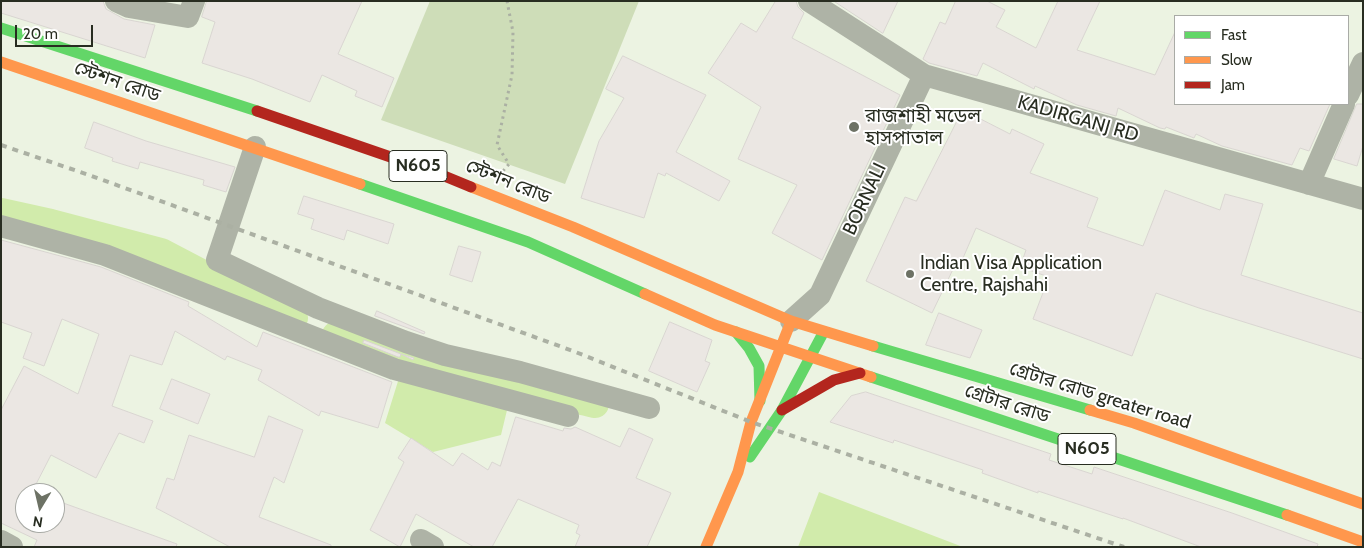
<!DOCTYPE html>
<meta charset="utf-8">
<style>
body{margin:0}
#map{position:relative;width:1364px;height:548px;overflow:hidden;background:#ecf3e2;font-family:Cabin,sans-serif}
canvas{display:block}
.frame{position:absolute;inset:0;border:2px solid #282d21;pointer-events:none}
.legend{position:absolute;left:1174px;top:15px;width:175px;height:90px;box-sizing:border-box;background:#fff;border:1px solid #a9aba6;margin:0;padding:6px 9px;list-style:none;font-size:15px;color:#282d21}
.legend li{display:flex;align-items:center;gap:10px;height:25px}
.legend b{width:25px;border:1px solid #a9aba6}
.north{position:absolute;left:15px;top:483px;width:50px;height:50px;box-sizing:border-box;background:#fff;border:1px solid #a9aba6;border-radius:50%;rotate:189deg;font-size:14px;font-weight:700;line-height:20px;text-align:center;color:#282d21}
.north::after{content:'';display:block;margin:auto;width:18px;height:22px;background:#6d7265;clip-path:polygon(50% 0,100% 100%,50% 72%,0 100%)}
.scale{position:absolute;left:15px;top:25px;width:78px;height:22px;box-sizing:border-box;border:2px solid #282d21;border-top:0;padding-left:6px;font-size:15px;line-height:18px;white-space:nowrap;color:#282d21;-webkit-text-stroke:4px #fff;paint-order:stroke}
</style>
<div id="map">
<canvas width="1364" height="548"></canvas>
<div class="frame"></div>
<ul class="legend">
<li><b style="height:6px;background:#63d668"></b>Fast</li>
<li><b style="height:6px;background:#ff974d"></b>Slow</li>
<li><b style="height:6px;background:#b3261e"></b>Jam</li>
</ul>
<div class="north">N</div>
<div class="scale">20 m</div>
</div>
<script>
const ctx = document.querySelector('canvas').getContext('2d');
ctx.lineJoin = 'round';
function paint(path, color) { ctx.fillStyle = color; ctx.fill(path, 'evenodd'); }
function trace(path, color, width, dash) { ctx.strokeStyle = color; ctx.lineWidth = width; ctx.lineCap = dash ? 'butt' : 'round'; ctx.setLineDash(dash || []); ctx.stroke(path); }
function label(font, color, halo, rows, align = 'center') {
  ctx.font = font + ' Cabin,"Noto Sans Bengali",sans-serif'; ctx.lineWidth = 4; ctx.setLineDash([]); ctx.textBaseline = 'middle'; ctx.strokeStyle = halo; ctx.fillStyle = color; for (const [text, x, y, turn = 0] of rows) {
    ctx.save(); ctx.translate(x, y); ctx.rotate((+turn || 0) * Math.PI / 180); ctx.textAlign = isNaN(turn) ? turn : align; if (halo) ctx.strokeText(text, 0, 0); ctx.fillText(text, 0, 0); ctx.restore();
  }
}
const green = new Path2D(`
 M430,1H639L565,184L381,120Z`);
const water = new Path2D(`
 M399,378L508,406L501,435L433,452L385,423Z
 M819,492L963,547H798Z`);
const canal = new Path2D(`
 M1,212L51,223L161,252L266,307L294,318
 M336,335C420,367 509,384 595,404`);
const building = new Path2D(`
 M1,1H103L106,9L124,19L155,25L145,58L1,13Z
 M207,1H362L338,54L394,78L382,107L355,96L357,91L322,75L310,102L252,79L202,63L215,22L202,17Z
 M776,1H796L798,7L804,13L792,38L900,95L822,260L772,233L797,185L738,159L761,107L708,73L741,23L756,32Z
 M834,1H898L883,33Z
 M956,1H987L1005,10L996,27L1036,48L1058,1H1100L1077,50L1155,75L1175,32V104H1330L1309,151L1300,148L1292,165L1222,146L1196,134L1194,138L1166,127L1165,129L1160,128L1118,108L1116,116L1077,105L1035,86L1034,89L983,63L977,76L929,63L923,59L940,22L945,24Z
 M623,56L706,95L676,152L730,181L719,201L666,173L665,176L658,173L644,218L581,198L599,141L624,98L606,89Z
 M1357,104H1363V146L1357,166L1334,159Z
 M963,110L1010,134L1012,129L1044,144L1030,173L1098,198L1087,227L1143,246L1165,190L1220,210L1225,194L1263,204L1241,275L1363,313V359L1199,308L1156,293L1132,356L1033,319L1049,277L1020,267L1026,250L976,228L960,265L956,263L932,313L866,281L905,197L916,201Z
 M94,122L146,141L235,167L226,192L203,185L204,180L140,162L138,169L112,161L113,158L85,148Z
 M304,196L394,224L388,244L347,230L344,240L311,229L314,219L298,214Z
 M1,240L101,267L189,302L188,306L257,347L263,332L392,382L378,428L321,411L319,416L258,380L262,370L227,356L225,360L175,331L162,365L130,355L112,406L153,421L144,443L119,433L96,478L51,455L32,492L34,493H25V523H55V500L177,544L176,547H34L37,540L1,523V410L24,366L78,394L99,334L62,319L44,366L23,358L32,333L1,322Z
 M459,246L481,252L472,282L450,275Z
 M377,311L425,332L424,334L375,316Z
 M939,313L982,330L970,358L926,345Z
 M670,322L712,340L705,361L710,363L697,392L649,371Z
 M364,340L401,354L414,358L413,360L401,354L400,357H398L363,343Z
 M172,379L210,394L198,424L160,409Z
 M866,392L1051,454L1049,460L1092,474L1094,467L1232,513L1318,544L1317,547H1201L1123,518V519L1038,491V493L982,473L983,470L894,440L893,443L830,422L851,396Z
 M269,416L303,430L284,483L274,477L259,517L331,545V547H230L156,508L167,478L174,480L189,435L254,457Z
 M516,417L563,431L564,428L571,429L575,427L620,447L629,428L653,439L636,478L671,493L647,547H575L580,535L576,533L579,525L518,499L492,547H474L416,514L400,547L370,530L404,462L398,458L411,438L453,466L462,453L488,470L492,462L500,466Z`);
const path = new Path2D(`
 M503,171L509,164L497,145L512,75L513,32L507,1`);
const street = new Path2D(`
 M116,1L129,7L188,17L194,1
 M809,1L924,75L1363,199
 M1348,95L1363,63
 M255,147L217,260L318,308L406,342L445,355L520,372L649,408
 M1309,184L1344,104
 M1,226L105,255L394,369L568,416
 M791,321L820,295L924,75
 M421,540L433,547
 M1,541L12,547`);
const fast = new Path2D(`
 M1,28L257,111
 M360,184L528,242L645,294
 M736,332L749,348L759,366L760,401
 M873,346L1090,410
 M871,377L1287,515
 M750,457L782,410L822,335`);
const slow = new Path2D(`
 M1,62L360,184
 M471,187L573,227L791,321L873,346
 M645,294L715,325L871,377
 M1090,410L1134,423L1363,504
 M1287,515L1363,542
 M706,547L738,472L751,422L790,324`);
const jam = new Path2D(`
 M257,111L437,173L471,187
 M782,410L834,380L860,373`);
const rail = new Path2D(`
 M1,145L89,175L573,351L751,422L1124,547`);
const markers = [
 [854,127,6,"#6d7265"],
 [910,274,5,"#6d7265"]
];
const shields = [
 [418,166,58],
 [1087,449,58]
];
const shieldNames = [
 ["N605",418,166],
 ["N605",1087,449]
];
const streetNames = [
 ["স্টেশন রোড",117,82,19],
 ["KADIRGANJ RD",1078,119,16],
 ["স্টেশন রোড",508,182,22],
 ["BORNALI",865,199,-65],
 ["গ্রেটার রোড greater road",1100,396,17],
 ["গ্রেটার রোড",1007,404,18]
];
const poiNames = [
 ["রাজশাহী মডেল",865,116],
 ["হাসপাতাল",865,138],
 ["Indian Visa Application",920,263],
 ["Centre, Rajshahi",920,285]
];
paint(green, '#ceddb8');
paint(water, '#d1ebab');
trace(canal, '#d1ebab', 28);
paint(building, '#ebe7e3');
trace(building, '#d9d5d1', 1);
trace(path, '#abb0a3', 3, [2.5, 4]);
trace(street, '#aeb3a6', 22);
trace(fast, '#63d668', 11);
trace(slow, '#ff974d', 11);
trace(jam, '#b3261e', 11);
trace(rail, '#abb0a3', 4, [6, 6]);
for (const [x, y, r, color] of markers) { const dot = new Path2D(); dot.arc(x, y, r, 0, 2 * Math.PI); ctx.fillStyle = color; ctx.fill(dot); trace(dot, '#fff', 2); }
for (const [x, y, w] of shields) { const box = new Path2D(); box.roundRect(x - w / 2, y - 15.5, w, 31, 4); ctx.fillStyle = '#fff'; ctx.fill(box); trace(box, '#282d21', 1); }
label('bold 18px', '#282d21', null, shieldNames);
label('19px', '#282d21', '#fff', streetNames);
label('19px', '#282d21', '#fff', poiNames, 'left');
</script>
